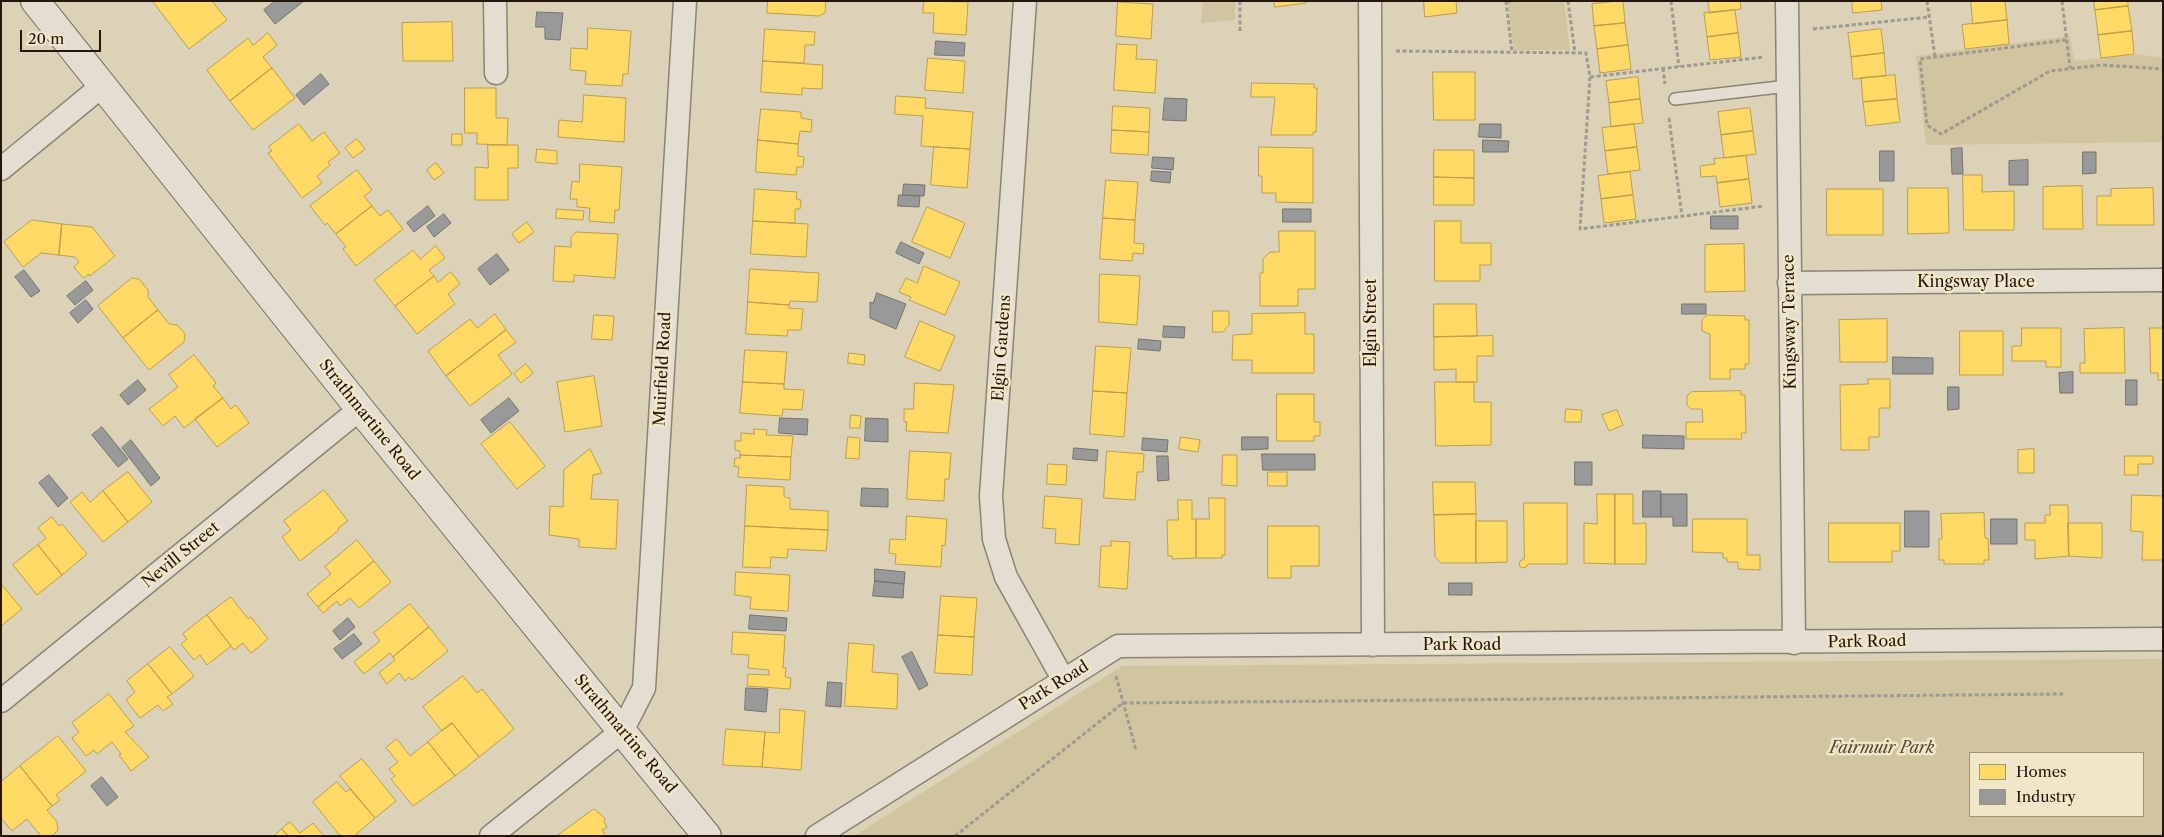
<!DOCTYPE html>
<style>
body{margin:0}
#map{position:relative;width:2164px;height:837px;overflow:hidden;background:#dbd2b8;font-family:"Libre Caslon Text",serif}
canvas{display:block}
.frame{position:absolute;inset:0;border:2px solid #24160c;pointer-events:none}
.legend{position:absolute;left:1969px;top:752px;width:175px;height:65px;box-sizing:border-box;background:#f1e7c8;border:1px solid #9f937d;margin:0;padding:6px 9px;list-style:none;font-size:15px;color:#24160c}
.legend li{display:flex;align-items:center;gap:10px;height:25px}
.legend b{width:25px;border:1px solid #9f937d}
.scale{position:absolute;left:20px;top:30px;width:81px;height:22px;box-sizing:border-box;border:2px solid #24160c;border-top:0;padding-left:6px;font-size:15px;line-height:18px;white-space:nowrap;color:#24160c;-webkit-text-stroke:4px #f1e7c8;paint-order:stroke}
</style>
<div id="map">
<canvas width="2164" height="837"></canvas>
<div class="frame"></div>
<ul class="legend">
<li><b style="height:14px;background:#ffd966"></b>Homes</li>
<li><b style="height:14px;background:#999"></b>Industry</li>
</ul>
<div class="scale">20 m</div>
</div>
<script>
const ctx = document.querySelector('canvas').getContext('2d');
ctx.lineJoin = 'round';
function paint(path, color) { ctx.fillStyle = color; ctx.fill(path, 'evenodd'); }
function trace(path, color, width, dash) { ctx.strokeStyle = color; ctx.lineWidth = width; ctx.lineCap = dash ? 'butt' : 'round'; ctx.setLineDash(dash || []); ctx.stroke(path); }
function label(font, color, halo, rows, align = 'center') {
  ctx.font = font + ' "Libre Caslon Text",serif'; ctx.lineWidth = 5; ctx.setLineDash([]); ctx.textBaseline = 'middle'; ctx.strokeStyle = halo; ctx.fillStyle = color; for (const [text, x, y, turn = 0] of rows) {
    ctx.save(); ctx.translate(x, y); ctx.rotate((+turn || 0) * Math.PI / 180); ctx.textAlign = isNaN(turn) ? turn : align; if (halo) ctx.strokeText(text, 0, 0); ctx.fillText(text, 0, 0); ctx.restore();
  }
}
const green = new Path2D(`
 M1203,1H1235V20L1201,23Z
 M1508,1H1564L1570,50H1514Z
 M2070,36L2074,61L2134,54L2163,58V142L1926,145L1916,56Z
 M2163,659V836H854L1122,666ZM1970,753H2143V816H1970Z`);
const homes = new Path2D(`
 M154,1H212L227,20L189,49L153,2Z
 M768,1H826L825,13L819,16L767,13Z
 M924,1L968,2L966,35L933,33L934,13H923Z
 M1274,1H1306V3L1275,7Z
 M1424,1H1456L1457,13L1425,17Z
 M1623,1L1625,23L1594,26L1592,4Z
 M1708,1H1740L1741,9L1710,13Z
 M1852,1H1881L1882,10L1853,13Z
 M1971,1H2005L2007,20L1973,24Z
 M2094,1H2128V6L2095,10Z
 M1118,2L1153,4L1151,39L1116,36Z
 M2128,6L2132,31L2098,35L2095,10Z
 M1735,10L1738,33L1707,37L1704,13Z
 M2007,20L2009,44L1965,49L1962,25Z
 M452,22L453,61H403L402,23Z
 M1625,23L1628,45L1597,49L1594,26Z
 M588,28L631,31L628,74H623L622,86L585,84L586,71L570,70L571,48L587,49Z
 M765,29L815,32L814,45H805L804,63L763,61Z
 M1881,29L1884,53L1851,57L1848,33Z
 M2132,31L2134,54L2101,58L2098,35Z
 M268,33L277,45L263,57L272,68L230,101L207,70L248,38L253,45Z
 M1738,33L1741,57L1710,60L1707,37Z
 M1117,44L1137,45L1136,59L1157,60L1155,93L1114,90Z
 M1628,45L1631,69L1600,73L1597,49Z
 M1884,53L1886,76L1853,79L1851,57Z
 M928,58L965,61L963,93L925,90Z
 M763,61L823,65L822,89L802,88V95L761,92Z
 M272,68L295,98L253,130L230,101Z
 M1433,72H1475V120H1434Z
 M1895,75L1897,99L1863,102L1861,78Z
 M1638,77L1640,99L1609,103L1606,81Z
 M1252,83L1314,84V88H1317L1316,132H1313V135H1271L1275,97H1251Z
 M465,88H496V118H508L507,145L477,144V133H465Z
 M584,95L626,98L624,142L558,137L559,120L582,122Z
 M896,96L926,98L925,108L973,112L970,149L921,146L923,116L895,114Z
 M1640,99L1643,123L1611,127L1609,103Z
 M1897,99L1900,122L1866,126L1863,102Z
 M1113,106L1150,108L1149,132L1112,130Z
 M1750,108L1753,131L1721,135L1718,112Z
 M761,109L801,112V118L812,120L811,132L800,131L798,144L758,140Z
 M299,124L312,141L324,132L340,153L328,162L330,165L317,176L322,183L302,198L268,153L272,151L269,147Z
 M1634,124L1637,147L1605,151L1602,128Z
 M1112,130L1149,132L1148,155L1111,153Z
 M1753,131L1756,154L1724,158L1721,135Z
 M452,134H462V145H452Z
 M357,139L365,149L353,158L345,148Z
 M758,140L798,144V156L804,157L803,167H797L796,175L756,172Z
 M488,145H518V168H508V200H475V167L488,168Z
 M934,147L970,149L967,188L931,185Z
 M1259,147L1313,148V203L1276,202V193H1262V176H1259Z
 M1637,147L1640,170L1608,174L1605,151Z
 M537,149L557,151V164L536,162Z
 M1434,150H1474V178L1434,177Z
 M1746,156L1749,179L1717,183L1716,176L1701,177L1700,166L1715,164L1714,159Z
 M436,163L444,173L434,180L427,170Z
 M580,164L622,167L619,210H615L614,223L589,221L590,208L577,207V199H570L572,181L579,182Z
 M357,170L372,190L364,196L372,206L336,234L327,223L325,225L310,206Z
 M1630,172L1633,195L1601,199L1598,176Z
 M1963,175H1982V192L2014,191V230H1964Z
 M1434,177L1474,178V205H1434Z
 M1749,179L1752,203L1720,207L1717,183Z
 M1106,180L1138,182L1135,220L1103,218Z
 M2082,186L2083,229H2043V187Z
 M1908,188H1948L1949,233L1908,234Z
 M2153,188L2154,225H2097V196H2111V189Z
 M755,189L797,192L796,199L801,200L800,209H795V223L753,221Z
 M1827,189H1883V235H1827Z
 M1633,195L1636,219L1604,223L1601,199Z
 M372,206L380,216L388,210L403,229L356,266L343,249L346,247L336,234Z
 M927,207L965,223L950,258L912,242Z
 M557,209L584,211L583,220L556,218Z
 M1103,218L1135,220L1134,243L1144,244L1143,254L1133,253L1132,261L1100,259Z
 M32,220L62,224L59,255L41,253L23,267L4,242Z
 M753,221L808,224L806,257L751,254Z
 M1435,221H1461V243H1491V265H1480V281H1435Z
 M527,222L534,232L519,243L512,234Z
 M62,224L92,227L115,256L90,276L89,274L83,278L74,267L79,262L75,257L59,255Z
 M1279,231H1315V289H1298V306H1260V273H1263V259L1270,252H1279Z
 M576,232L618,234L615,278L574,275V282L553,281L555,246L571,247V238Z
 M1744,244L1745,291L1705,292V245Z
 M436,246L445,258L429,270L434,276L395,306L374,280L413,250L420,259Z
 M924,266L960,282L945,315L909,300L911,297L899,292L906,278L917,283Z
 M750,269L819,273L817,302L790,301L789,305L748,302Z
 M451,272L460,284L448,294L455,304L417,334L395,306L434,276L438,282Z
 M1100,274L1140,276L1137,325L1099,322Z
 M132,278L139,279L148,290V297L158,310L123,338L98,306Z
 M748,302L789,305V308L803,309L801,330H788L787,336L746,334Z
 M1434,304H1476L1477,336L1434,337Z
 M158,310L169,324L177,325L185,334L184,342L149,370L123,338Z
 M1213,311H1229V325L1223,332H1213Z
 M1305,313V334H1314V373H1252V360H1232L1233,335L1252,334V314Z
 M495,314L506,330L446,376L428,351L470,319L477,328Z
 M594,315L614,316L612,340L592,339Z
 M1707,315L1745,316V320H1749V364H1745V369H1730V379H1710V334L1702,331V320Z
 M1887,319V362H1840L1839,320Z
 M920,321L955,336L940,371L905,357Z
 M2022,328H2061V367H2046V361H2012V346H2021Z
 M2124,328L2125,373H2080V363H2085L2084,329Z
 M2150,328H2163V380H2158V373H2151Z
 M506,330L516,342L498,355L512,374L470,406L446,376Z
 M1960,331H2003V375H1960Z
 M1493,336V356H1477V382H1456V369L1434,370V337Z
 M1096,346L1131,348L1127,393L1093,391Z
 M745,350L787,352L784,384L743,382Z
 M849,353L865,355L864,365L848,363Z
 M194,355L216,383L213,386L223,398L184,428L175,416L163,426L149,409L178,387L169,375Z
 M526,364L533,373L521,383L514,374Z
 M594,376L602,426L565,432L557,382Z
 M1868,379H1890V408H1879V437H1869V450H1841L1840,385L1868,384Z
 M743,382L784,384V389L804,390L802,410L783,409L782,416L740,413Z
 M1435,382H1474V402H1491V445L1436,446Z
 M915,383L954,385L948,433L906,431L907,422H904V409H913Z
 M1093,391L1127,393L1124,437L1090,434Z
 M1741,391V395H1745L1746,433H1741L1742,439H1686V422H1703L1702,409H1691L1687,405V396L1691,392Z
 M1277,394H1314V422H1320V436H1314V441H1277Z
 M223,398L231,409L236,405L249,423L217,447L195,419Z
 M1566,409L1582,410L1581,422H1565Z
 M1617,410L1623,425L1609,431L1602,415Z
 M851,415L861,416L860,428H850Z
 M510,422L545,466L517,489L481,444Z
 M754,429L767,430L766,435L793,436L791,457L740,455V451L735,450V441H741V433L754,434Z
 M848,437L860,438L859,459L846,458Z
 M1181,437L1200,440L1198,452L1179,449Z
 M590,449L602,473L593,475L591,499L618,500L616,549L579,547V539L549,535L550,506L563,507L564,470Z
 M2034,449V473H2018V450Z
 M910,451L951,453L949,479H945L944,501L907,499Z
 M1107,451L1144,454L1143,472H1137L1135,500L1104,498Z
 M740,455L791,457L790,480L738,477L739,467L734,466L735,458H740Z
 M1223,455H1237V486L1222,485Z
 M2125,456H2153V464H2138V475H2125Z
 M1048,464L1067,465L1066,485L1047,484Z
 M128,472L152,502L128,522L103,491Z
 M1268,472H1287V486H1268Z
 M1433,482H1475L1476,514L1434,515Z
 M747,485L784,487V497L790,498V509L828,511V530L745,526Z
 M324,490L348,521L338,528L339,530L300,561L282,537L291,530L284,521Z
 M103,491L128,522L103,542L70,502L82,492L90,502Z
 M1597,494H1615V564L1584,563V523L1597,524Z
 M1615,494H1633V524L1646,523V564H1615Z
 M2132,495L2163,496V560H2142L2143,532L2131,531Z
 M1045,496L1082,499L1079,545L1055,543L1056,529L1043,528Z
 M1209,498H1225V555H1222V558H1196V519H1209Z
 M1178,500H1192V519H1196V558L1172,559V556H1168L1167,520H1178Z
 M1524,503H1567V564H1528L1526,567L1522,568L1519,565L1520,561L1524,559Z
 M2050,505H2068L2069,556L2035,559V540H2025V523H2045V515H2050Z
 M1984,513L1985,538H1988L1989,560H1984V564H1944V560H1939V539H1942L1941,514Z
 M1476,514V563H1441L1435,557L1434,515Z
 M907,516L947,519L945,546L942,545L941,567L895,564L896,554L889,553L890,539L905,540Z
 M52,517L59,526L62,524L87,554L62,575L38,545L46,538L38,528Z
 M1693,519H1747V555H1760V570L1738,569V562H1727V558H1723V553L1693,552Z
 M1476,521H1507V562L1476,563Z
 M1829,523H1900V551H1892V562H1829Z
 M2068,523H2102V558L2069,556Z
 M745,526L828,530L826,551L788,549L787,558L771,557L770,568L743,567Z
 M1268,526H1319V566H1291V578H1268Z
 M357,540L374,561L318,607L307,594L331,574L325,567Z
 M1111,541L1130,542L1127,589L1099,587L1101,546H1111Z
 M38,545L62,575L37,595L13,565Z
 M374,561L391,582L359,608L350,598L340,606L337,601L323,613L318,607Z
 M736,572L790,575L788,611L750,609L751,597L735,595Z
 M1,584L22,609L1,626Z
 M941,596L977,598L974,637L938,635Z
 M231,597L248,619L251,617L268,639L251,653L243,643L234,650L207,615Z
 M410,604L429,627L393,657L390,653L364,674L354,662L380,641L374,633Z
 M207,615L231,646L207,665L200,655L194,660L181,644L187,639L183,634Z
 M429,627L448,651L412,680L409,677L405,681L399,673L387,684L379,673L395,660L393,657Z
 M733,632L785,635L783,668H786L785,677L791,678L790,689L747,686L748,674L769,675V670L748,668L749,655L732,654Z
 M938,635L974,637L972,675L935,673Z
 M849,643L874,645L872,672L898,674L897,709L845,706Z
 M170,647L194,676L172,694L148,664Z
 M148,664L172,694L167,697L173,704L163,711L158,705L140,718L126,700L135,692L127,681Z
 M463,676L477,693L482,689L514,729L479,757L452,723L442,731L423,707Z
 M109,694L134,726L125,732L149,757L131,771L119,755L121,754L112,742L97,754L94,750L86,756L72,738L79,732L72,723Z
 M780,709L805,711L801,770L762,767L765,732L779,733Z
 M452,723L479,757L455,776L428,742Z
 M726,729L765,732L762,767L723,765Z
 M58,736L86,771L56,795L60,800L52,806L20,766Z
 M397,739L410,756L428,742L455,776L413,806L391,779L395,776L389,769L398,762L386,748Z
 M362,759L396,801L375,818L340,776Z
 M20,766L52,806L47,810L57,822L58,830L52,836H41L27,819L12,831L1,818V782Z
 M337,782L346,792L350,789L375,818L354,836H340L313,802Z
 M594,809L605,818L604,822L607,827L602,830L606,836H557Z
 M290,822L300,833L313,823L324,836H288L282,829Z
 M282,829L288,836H274Z`);
const industry = new Path2D(`
 M275,1H304L275,24L264,10Z
 M537,12L563,13L560,40L545,39V27H536Z
 M936,41L965,43L964,56L935,55Z
 M321,74L329,84L304,105L296,95Z
 M1165,98L1187,99L1186,121L1163,120Z
 M1480,124H1501V138L1479,137Z
 M1483,140L1509,141L1508,152H1483Z
 M1962,148L1963,174H1952L1951,149Z
 M1880,151H1894V181H1880Z
 M2083,152H2096V173L2083,174Z
 M1153,157L1174,158L1173,170L1152,168Z
 M2028,160V185H2009V161Z
 M1152,171L1171,172L1170,183L1151,181Z
 M904,184L925,185L924,196L903,195Z
 M899,195L920,196L919,207L898,206Z
 M428,206L435,216L414,232L407,223Z
 M1283,209H1311V222H1283Z
 M444,214L451,223L434,237L427,227Z
 M1711,216H1738V229H1711Z
 M901,242L924,253L919,264L896,253Z
 M497,254L509,270L490,285L478,269Z
 M24,270L40,291L31,297L15,277Z
 M86,281L93,290L75,305L67,296Z
 M877,293L906,304L896,329L870,318V302L873,303Z
 M86,300L93,309L78,323L70,313Z
 M1682,304H1706V314H1682Z
 M1164,326L1185,327L1184,338L1163,337Z
 M1139,339L1161,341L1160,351L1138,349Z
 M1893,357L1933,358V374H1893Z
 M2073,372V393H2060L2059,373Z
 M138,380L146,390L128,405L120,395Z
 M2126,380H2137V405H2126Z
 M1948,387H1959V409L1948,410Z
 M509,398L519,411L491,433L481,420Z
 M780,418L808,419L807,435L779,433Z
 M866,418L888,419V442L865,441Z
 M102,427L128,459L118,467L92,435Z
 M1643,435L1684,436V449L1643,448Z
 M1242,437H1268V449L1242,450Z
 M1143,438L1168,440L1167,452L1142,450Z
 M131,440L160,478L151,486L122,448Z
 M1074,448L1098,450L1097,461L1073,459Z
 M1262,454H1315V470H1263Z
 M1157,456H1168L1169,480L1158,481Z
 M1575,462H1592V485H1575Z
 M49,475L68,498L58,507L39,483Z
 M862,488L888,489V507L861,506Z
 M1643,491H1661V517H1643Z
 M1661,494H1687V526H1673V517H1661Z
 M1905,511H1929V547H1905Z
 M1991,519H2017V544H1991Z
 M875,569L905,572L904,584L875,581Z
 M875,581L904,584L903,598L873,596Z
 M1449,583H1472V595H1449Z
 M750,615L787,618L786,631L749,629Z
 M348,618L355,627L340,640L333,631Z
 M354,634L362,644L342,659L334,649Z
 M912,652L928,685L919,690L902,657Z
 M828,682L842,683L841,707L826,706Z
 M746,688L768,689L766,712L745,710Z
 M102,777L118,797L107,806L91,786Z`);
const path = new Path2D(`
 M1240,1V31
 M1506,1L1512,52
 M1568,1L1575,53
 M1671,1L1679,67
 M1927,1L1935,57
 M2062,1L2070,68
 M1506,2L1513,1
 M1813,29L1929,17
 M2066,40L1920,59L1927,125L1941,134L2050,71L2102,65L2163,69
 M1396,51L1586,53L1590,77L1764,57
 M1663,68L1665,84
 M1590,77L1580,229L1764,206
 M1669,118L1682,216
 M1116,676L1136,750
 M955,836L1123,703L2065,694`);
const lane = new Path2D(`
 M1675,99L1788,86`);
const street = new Path2D(`
 M495,1L496,73
 M1025,1L991,496L994,539L1006,577L1063,679
 M1370,1L1373,645
 M1787,1L1794,643
 M1,169L102,86
 M1789,283L2163,280
 M1,701L360,409
 M491,836L622,731L644,688L685,1
 M817,836L1118,646L2163,639`);
const secondary = new Path2D(`
 M35,1L360,409L707,836`);
const streetNames = [
 ["Kingsway Place",1976,282],
 ["Kingsway Terrace",1790,322,-91],
 ["Elgin Street",1371,323,-90],
 ["Elgin Gardens",1002,348,-86],
 ["Muirfield Road",663,369,-87],
 ["Strathmartine Road",369,420,51],
 ["Nevill Street",181,555,-39],
 ["Park Road",1867,642,-1],
 ["Park Road",1462,645],
 ["Park Road",1054,686,-32],
 ["Strathmartine Road",625,734,50]
];
const parkNames = [
 ["Fairmuir Park",1882,748]
];
paint(green, '#d1c4a1');
paint(homes, '#ffd966');
trace(homes, '#bd9e4b', 1);
paint(industry, '#999');
trace(industry, '#76726f', 1);
trace(lane, '#8b8475', 14);
trace(street, '#8b8475', 25);
trace(secondary, '#726b5e', 30);
trace(path, '#9f9a8f', 3, [4, 2.5]);
trace(lane, '#e3ded1', 11);
trace(street, '#e3ded1', 22);
trace(secondary, '#e3ded1', 28);
label('16px', '#24160c', '#f1e7c8', streetNames);
label('italic 16px', '#554733', '#f1e7c8', parkNames);
</script>
